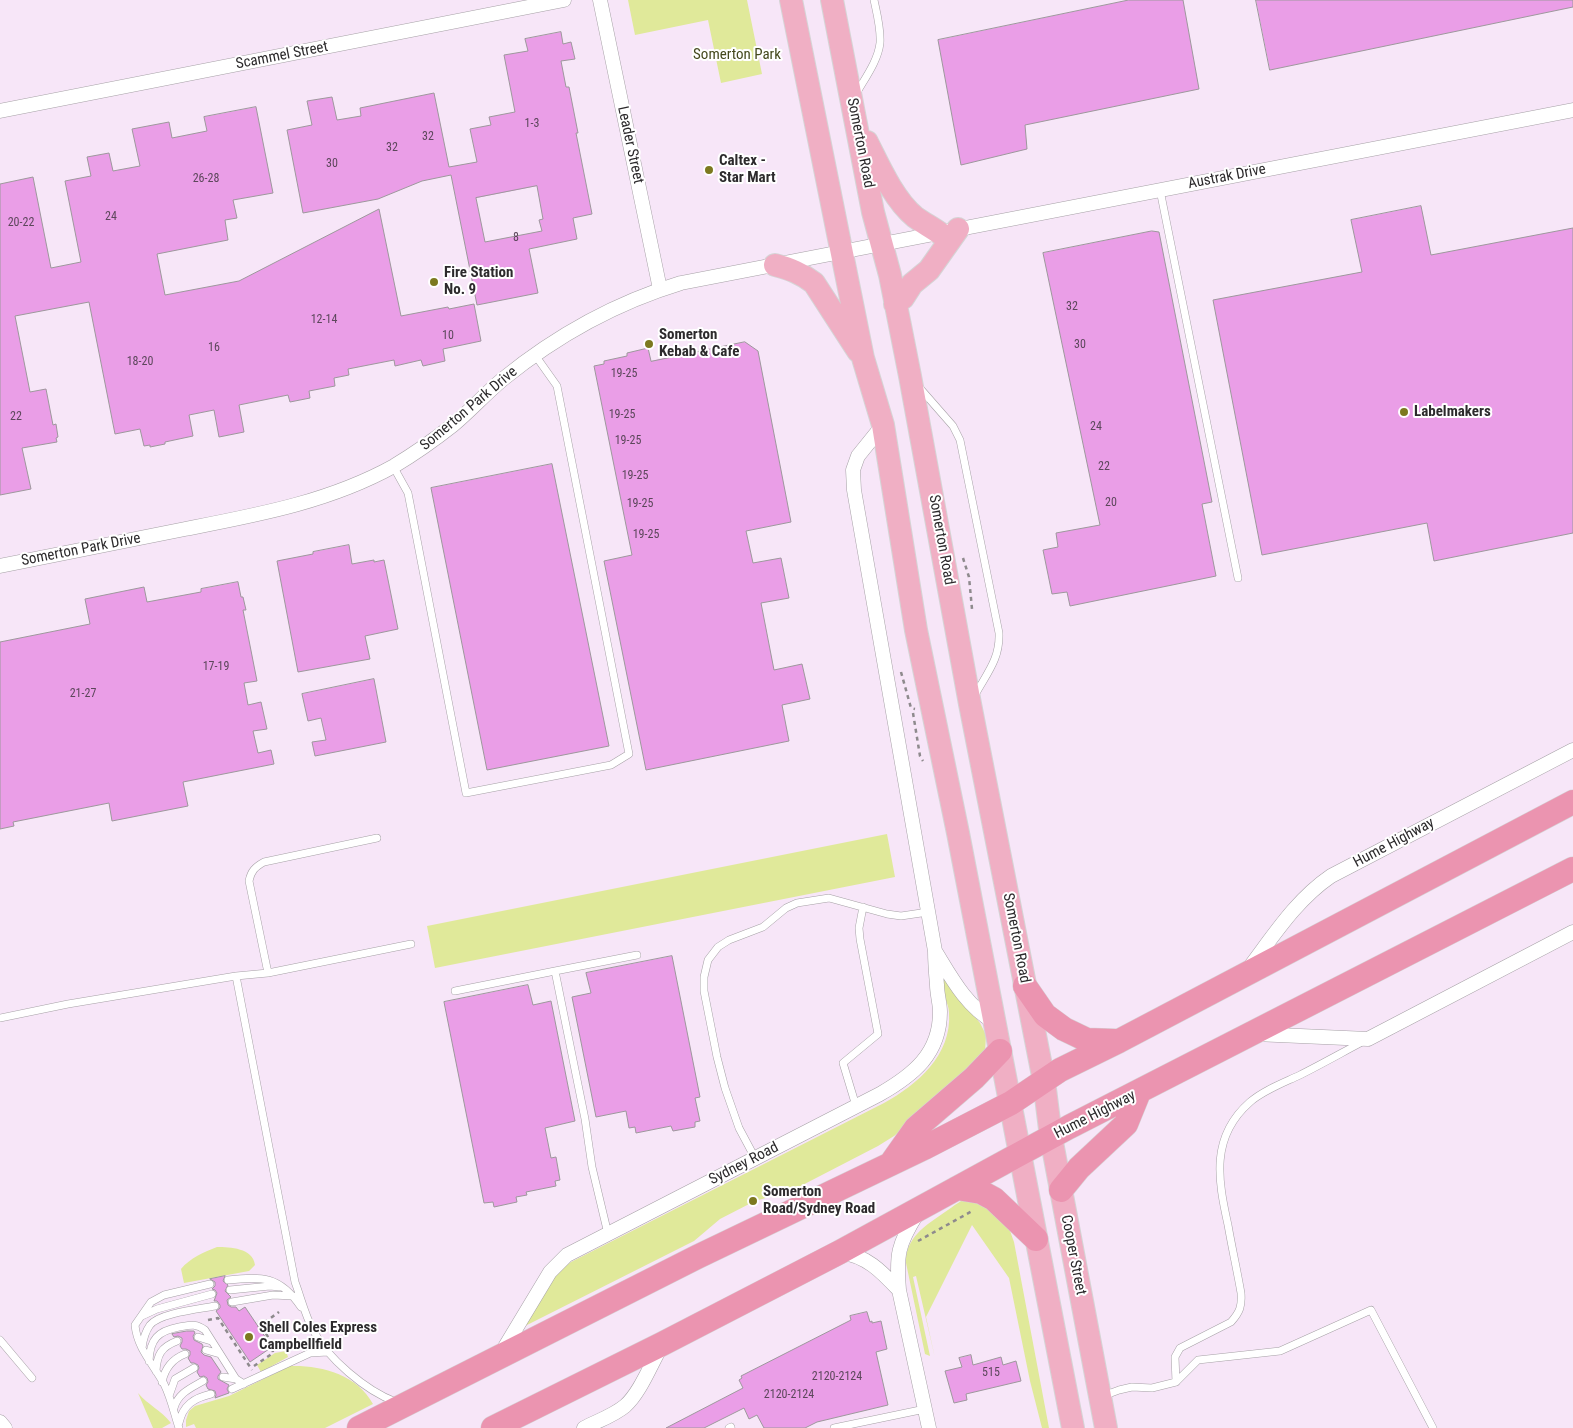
<!DOCTYPE html>
<style>
body{margin:0}
canvas{display:block;background:#faf4f9}
</style>
<canvas width="1573" height="1428"></canvas>
<script>
const ctx = document.querySelector('canvas').getContext('2d');
ctx.lineJoin = 'round';
function paint(path, color) { ctx.fillStyle = color; ctx.fill(path, 'evenodd'); }
function trace(path, color, width, dash) { ctx.strokeStyle = color; ctx.lineWidth = width; ctx.lineCap = dash ? 'butt' : 'round'; ctx.setLineDash(dash || []); ctx.stroke(path); }
function label(font, color, halo, rows, align = 'center') {
  ctx.font = font + ' "Roboto Condensed",sans-serif'; ctx.lineWidth = 4; ctx.setLineDash([]); ctx.textBaseline = 'middle'; ctx.strokeStyle = halo; ctx.fillStyle = color; for (const [text, x, y, turn = 0] of rows) {
    ctx.save(); ctx.translate(x, y); ctx.rotate((+turn || 0) * Math.PI / 180); ctx.textAlign = isNaN(turn) ? turn : align; if (halo) ctx.strokeText(text, 0, 0); ctx.fillText(text, 0, 0); ctx.restore();
  }
}
const industrial = new Path2D(`
 M0,0H1573V1428H0Z`);
const green = new Path2D(`
 M628,0H747L762,74L721,83L708,20L635,35Z
 M887,834L895,877L435,968L427,926Z
 M941,975L980,1023L986,1035L985,1052L955,1085L894,1136L878,1146L791,1191L755,1201L720,1219L694,1241L525,1326L557,1273L571,1262L884,1103C917,1085 952,1055 949,1013C949,1007 946,1001 944,995C942,989 942,982 941,975Z
 M972,1196L1009,1228L1014,1242L1049,1428H1042L1030,1381L1009,1278L972,1225L926,1317L935,1358L916,1276L913,1277L930,1356L925,1354L906,1263C905,1238 926,1225 945,1212C954,1206 962,1199 972,1196Z
 M217,1247C230,1247 253,1248 255,1265L249,1271L184,1283L181,1269C190,1258 204,1252 217,1247Z
 M286,1351L288,1357L261,1372L257,1365L275,1353Z
 M290,1366C320,1365 357,1374 373,1404L325,1428H196L194,1424L186,1427V1420L189,1411L195,1406L229,1396Z
 M138,1393C148,1405 161,1410 171,1423L162,1428H153Z`);
const building = new Path2D(`
 M1129,0H1183L1199,89L1025,125L1027,149L961,165L938,40Z
 M1256,0H1573V7L1270,70Z
 M561,32L563,44L571,42L575,59L561,61L566,87H569L578,133H576L592,214L573,218L577,239L529,249L538,293L477,305L451,175L422,181L378,199L303,213L287,130L312,125L307,101L332,97L337,120L361,116L360,108L434,93L449,167L477,162L470,129L491,125L489,117L515,112L504,55L528,51L525,39ZM537,186L543,219L539,220L542,231L485,242L476,198Z
 M256,107L273,193L233,200L237,218L225,220L228,240L157,254L165,295L239,281L379,209L401,316L448,307L449,309L474,304L481,341L443,349L445,361L423,366L421,360L395,366L394,360L348,369L349,375L334,378L335,386L309,391L310,398L290,402L288,395L239,405L244,432L219,437L214,410L189,415L193,436L165,442V444L150,447V445L144,446L140,429L115,434L89,302L15,316L30,392L46,389L53,425L56,424L58,437L56,438L57,442L22,448L31,489L0,495V184L33,177L51,268L81,262L65,181L91,176L87,157L109,153L113,171L140,166L132,129L169,122L172,138L207,131L204,117Z
 M1421,206L1431,255L1573,228V533L1434,561L1427,523L1262,555L1213,300L1362,272L1351,220Z
 M1152,231L1159,232L1212,502L1202,504L1216,576L1070,606L1067,592L1052,594L1043,550L1058,547L1056,533L1100,525L1043,253Z
 M745,342L758,351L791,522L746,531L753,563L781,558L789,598L761,603L774,670L802,664L810,699L782,705L789,741L646,770L604,561L632,555L594,366L604,364V361L627,356V353L648,348L651,361Z
 M552,464L609,746L487,770L431,488Z
 M349,545L352,564L374,560V562L384,560L398,629L365,636L370,659L298,672L277,561L313,554V552Z
 M238,582L241,597H243L246,610H243L257,681L244,683L248,705L261,702L267,729L253,731L258,753L271,750L274,764L183,782L188,806L112,821L109,803L13,822L14,826L0,829V642L90,624L85,599L144,587L147,602L201,592V589Z
 M374,679L386,742L315,756L312,742L326,740L321,718L308,721L302,694Z
 M672,956L700,1097L695,1098L700,1121L695,1122V1127L673,1131L671,1126L636,1133L635,1127L629,1128L626,1111L596,1117L572,997L591,993L586,973Z
 M528,985L533,1005L551,1001L575,1121L545,1128L551,1158L556,1157L560,1180L555,1181L556,1186L526,1192L527,1195L516,1197L517,1202L494,1207L493,1202L484,1203L444,1002Z
 M225,1276L223,1281L228,1285L225,1291L231,1297L227,1300L228,1305L231,1307H236L239,1311L245,1307L272,1347L250,1362L216,1311L220,1308V1305L217,1301H214L217,1293L215,1290L212,1289L215,1286V1282L210,1279Z
 M867,1312L870,1322L872,1321V1323L881,1321L887,1349L876,1352L888,1405L817,1422L805,1428H764L757,1415L749,1419L744,1408L704,1428H666L743,1388L739,1380L742,1378L741,1376L851,1320L850,1316Z
 M187,1331H194L195,1333L193,1336L194,1340L202,1344L203,1346L201,1352L204,1355L211,1357L221,1372L218,1376V1379L229,1385L227,1389L229,1393L215,1398L216,1395L215,1391L208,1389L206,1385L208,1382L207,1378L204,1376L200,1377L197,1372L199,1368L198,1365L194,1363H191L188,1358L190,1355V1351L186,1349H182L180,1346L182,1342V1338L178,1336L174,1337L172,1334Z
 M971,1355L973,1365L1001,1357L1003,1365L1016,1361L1021,1381L966,1394L967,1400L954,1403L945,1371L962,1367L959,1358Z`);
const path = new Path2D(`
 M963,558L969,577L972,609
 M901,672L911,708L915,709
 M913,713L920,756L923,761
 M918,1241L974,1210
 M208,1320L218,1318L252,1370
 M258,1327L279,1312
 M254,1366L273,1353L272,1344L261,1325`);
const service = new Path2D(`
 M856,94C865,78 878,61 880,43C881,29 877,14 874,0
 M1160,190L1238,578
 M918,386L953,426L960,440L999,633C1000,659 987,673 975,695
 M393,466L408,493L466,793L611,765L629,754L557,386L535,355
 M268,973L249,881C251,871 255,867 264,862L377,838
 M236,976L295,1282C301,1298 305,1315 313,1330C327,1358 366,1391 396,1402
 M455,991L555,971
 M0,1018L68,1004L236,976L268,973L411,944
 M856,1106L843,1063L878,1034L860,939L859,928L863,907
 M755,1158L739,1128L725,1088L717,1057L704,991V977L708,960L718,947L729,940L763,927L786,908L797,903L829,898L887,914L901,916L928,912
 M608,1234L592,1167L585,1119L555,971L637,955
 M228,1280C262,1276 280,1276 301,1307
 M230,1290L270,1286L279,1287
 M232,1302L273,1295L293,1296
 M142,1316L157,1309L212,1294
 M198,1337L211,1341
 M0,1340L32,1378
 M142,1348C143,1340 145,1332 150,1325C159,1313 199,1309 215,1306
 M206,1350L220,1354
 M149,1361C150,1339 158,1331 179,1327C190,1325 196,1323 205,1330L236,1379L244,1384
 M156,1371C157,1355 161,1347 177,1341
 M223,1377L236,1379
 M162,1382C165,1368 172,1359 185,1354
 M1176,1382L1175,1357L1180,1348L1231,1322C1240,1312 1242,1306 1241,1293C1237,1270 1232,1248 1228,1225C1218,1180 1210,1137 1250,1102C1264,1090 1283,1083 1300,1075C1322,1064 1343,1052 1364,1041
 M232,1389L310,1353L328,1352
 M169,1396L175,1379L194,1368
 M1103,1396L1119,1390L1132,1387L1152,1388L1176,1382L1198,1360L1280,1351L1371,1310L1433,1428
 M174,1408C178,1393 191,1388 203,1381
 M179,1423C183,1405 194,1398 211,1394
 M179,1428C174,1413 171,1398 164,1384C153,1364 137,1348 135,1325L151,1302L164,1295L210,1284
 M729,1428L731,1427
 M834,1428L925,1409`);
const minor = new Path2D(`
 M600,0L660,289
 M0,111L564,0
 M883,425L858,456L853,470L854,490L935,951C951,977 966,1006 994,1022
 M0,566C62,554 123,541 185,529C257,515 329,502 394,466C414,454 434,440 453,425C470,411 485,394 503,379C556,336 615,303 681,283L1573,110
 M1249,968C1274,935 1296,900 1331,876L1573,750
 M1255,1034L1368,1039L1573,932
 M917,1214C898,1244 896,1255 899,1290L929,1428
 M840,1252C867,1256 881,1271 899,1290
 M500,1355L550,1272L567,1255L880,1094C913,1075 940,1054 940,1012C940,1003 937,994 937,985C936,974 935,962 935,951
 M0,1422L5,1428
 M584,1428C597,1421 613,1416 625,1406C640,1393 651,1364 661,1347`);
const primary = new Path2D(`
 M791,0L863,358L883,425L916,630L958,833L1073,1428
 M832,0L873,212L890,275L910,376L970,704L1044,1081L1051,1137L1106,1428
 M867,142C879,166 894,200 915,217C923,223 933,228 941,234
 M775,265C790,269 801,273 814,283L858,351
 M895,304L903,298L912,284L929,270L958,229`);
const trunk = new Path2D(`
 M1025,986L1045,1015L1064,1029L1087,1040L1116,1041
 M892,1162L916,1128L974,1078L1000,1051
 M957,1188L981,1192L994,1199L1036,1239
 M1061,1190L1079,1168L1126,1124L1139,1092
 M359,1428L697,1257L924,1148L1011,1103L1060,1070L1119,1041L1573,802
 M493,1428L662,1344L840,1252L1069,1127L1573,869`);
const markers = [
 [709,170,5,"#7c791f"],
 [434,282,5,"#7c791f"],
 [649,344,5,"#7c791f"],
 [1404,412,5,"#7c791f"],
 [753,1201,5,"#7c791f"],
 [249,1337,5,"#7c791f"]
];
const numberNames = [
 ["1-3",532,124],
 ["32",428,137],
 ["32",392,148],
 ["30",332,164],
 ["26-28",206,179],
 ["24",111,217],
 ["20-22",21,223],
 ["8",516,238],
 ["32",1072,307],
 ["12-14",324,320],
 ["10",448,336],
 ["30",1080,345],
 ["16",214,348],
 ["18-20",140,362],
 ["19-25",624,374],
 ["19-25",622,415],
 ["22",16,417],
 ["24",1096,427],
 ["19-25",628,441],
 ["22",1104,467],
 ["19-25",635,476],
 ["20",1111,503],
 ["19-25",640,504],
 ["19-25",646,535],
 ["17-19",216,667],
 ["21-27",83,694],
 ["515",991,1373],
 ["2120-2124",837,1377],
 ["2120-2124",789,1395]
];
const parkNames = [
 ["Somerton Park",737,55]
];
const streetNames = [
 ["Scammel Street",282,56,-11],
 ["Somerton Road",860,143,79],
 ["Leader Street",630,145,78],
 ["Austrak Drive",1227,177,-11],
 ["Somerton Park Drive",469,409,-40],
 ["Somerton Road",941,540,80],
 ["Somerton Park Drive",81,550,-11],
 ["Hume Highway",1394,843,-28],
 ["Somerton Road",1016,938,79],
 ["Hume Highway",1095,1115,-27],
 ["Sydney Road",744,1164,-27],
 ["Cooper Street",1073,1255,79]
];
const poiNames = [
 ["Caltex -",719,161],
 ["Star Mart",719,178],
 ["Fire Station",444,273],
 ["No. 9",444,290],
 ["Somerton",659,335],
 ["Kebab & Cafe",659,352],
 ["Labelmakers",1414,412],
 ["Somerton",763,1192],
 ["Road/Sydney Road",763,1209],
 ["Shell Coles Express",259,1328],
 ["Campbellfield",259,1345]
];
paint(industrial, '#f7e6f8');
paint(green, '#e0e99a');
paint(building, '#ea9ee7');
trace(building, '#9e989d', 1);
trace(service, '#a6a1a6', 8);
trace(minor, '#a6a1a6', 15);
trace(primary, '#d5d4d5', 24);
trace(trunk, '#d5d4d5', 25);
trace(path, '#8e8a8d', 2.5, [4, 4]);
trace(service, '#fff', 7);
trace(minor, '#fff', 14);
trace(primary, '#f0afc4', 22);
trace(trunk, '#eb94b0', 24);
for (const [x, y, r, color] of markers) { const dot = new Path2D(); dot.arc(x, y, r, 0, 2 * Math.PI); ctx.fillStyle = color; ctx.fill(dot); trace(dot, '#fff', 2); }
label('12px', '#5c475b', null, numberNames);
label('15px', '#45491e', '#fff', parkNames);
label('15px', '#2c2a2c', '#fff', streetNames);
label('bold 15px', '#2c2a2c', '#fff', poiNames, 'left');
</script>
